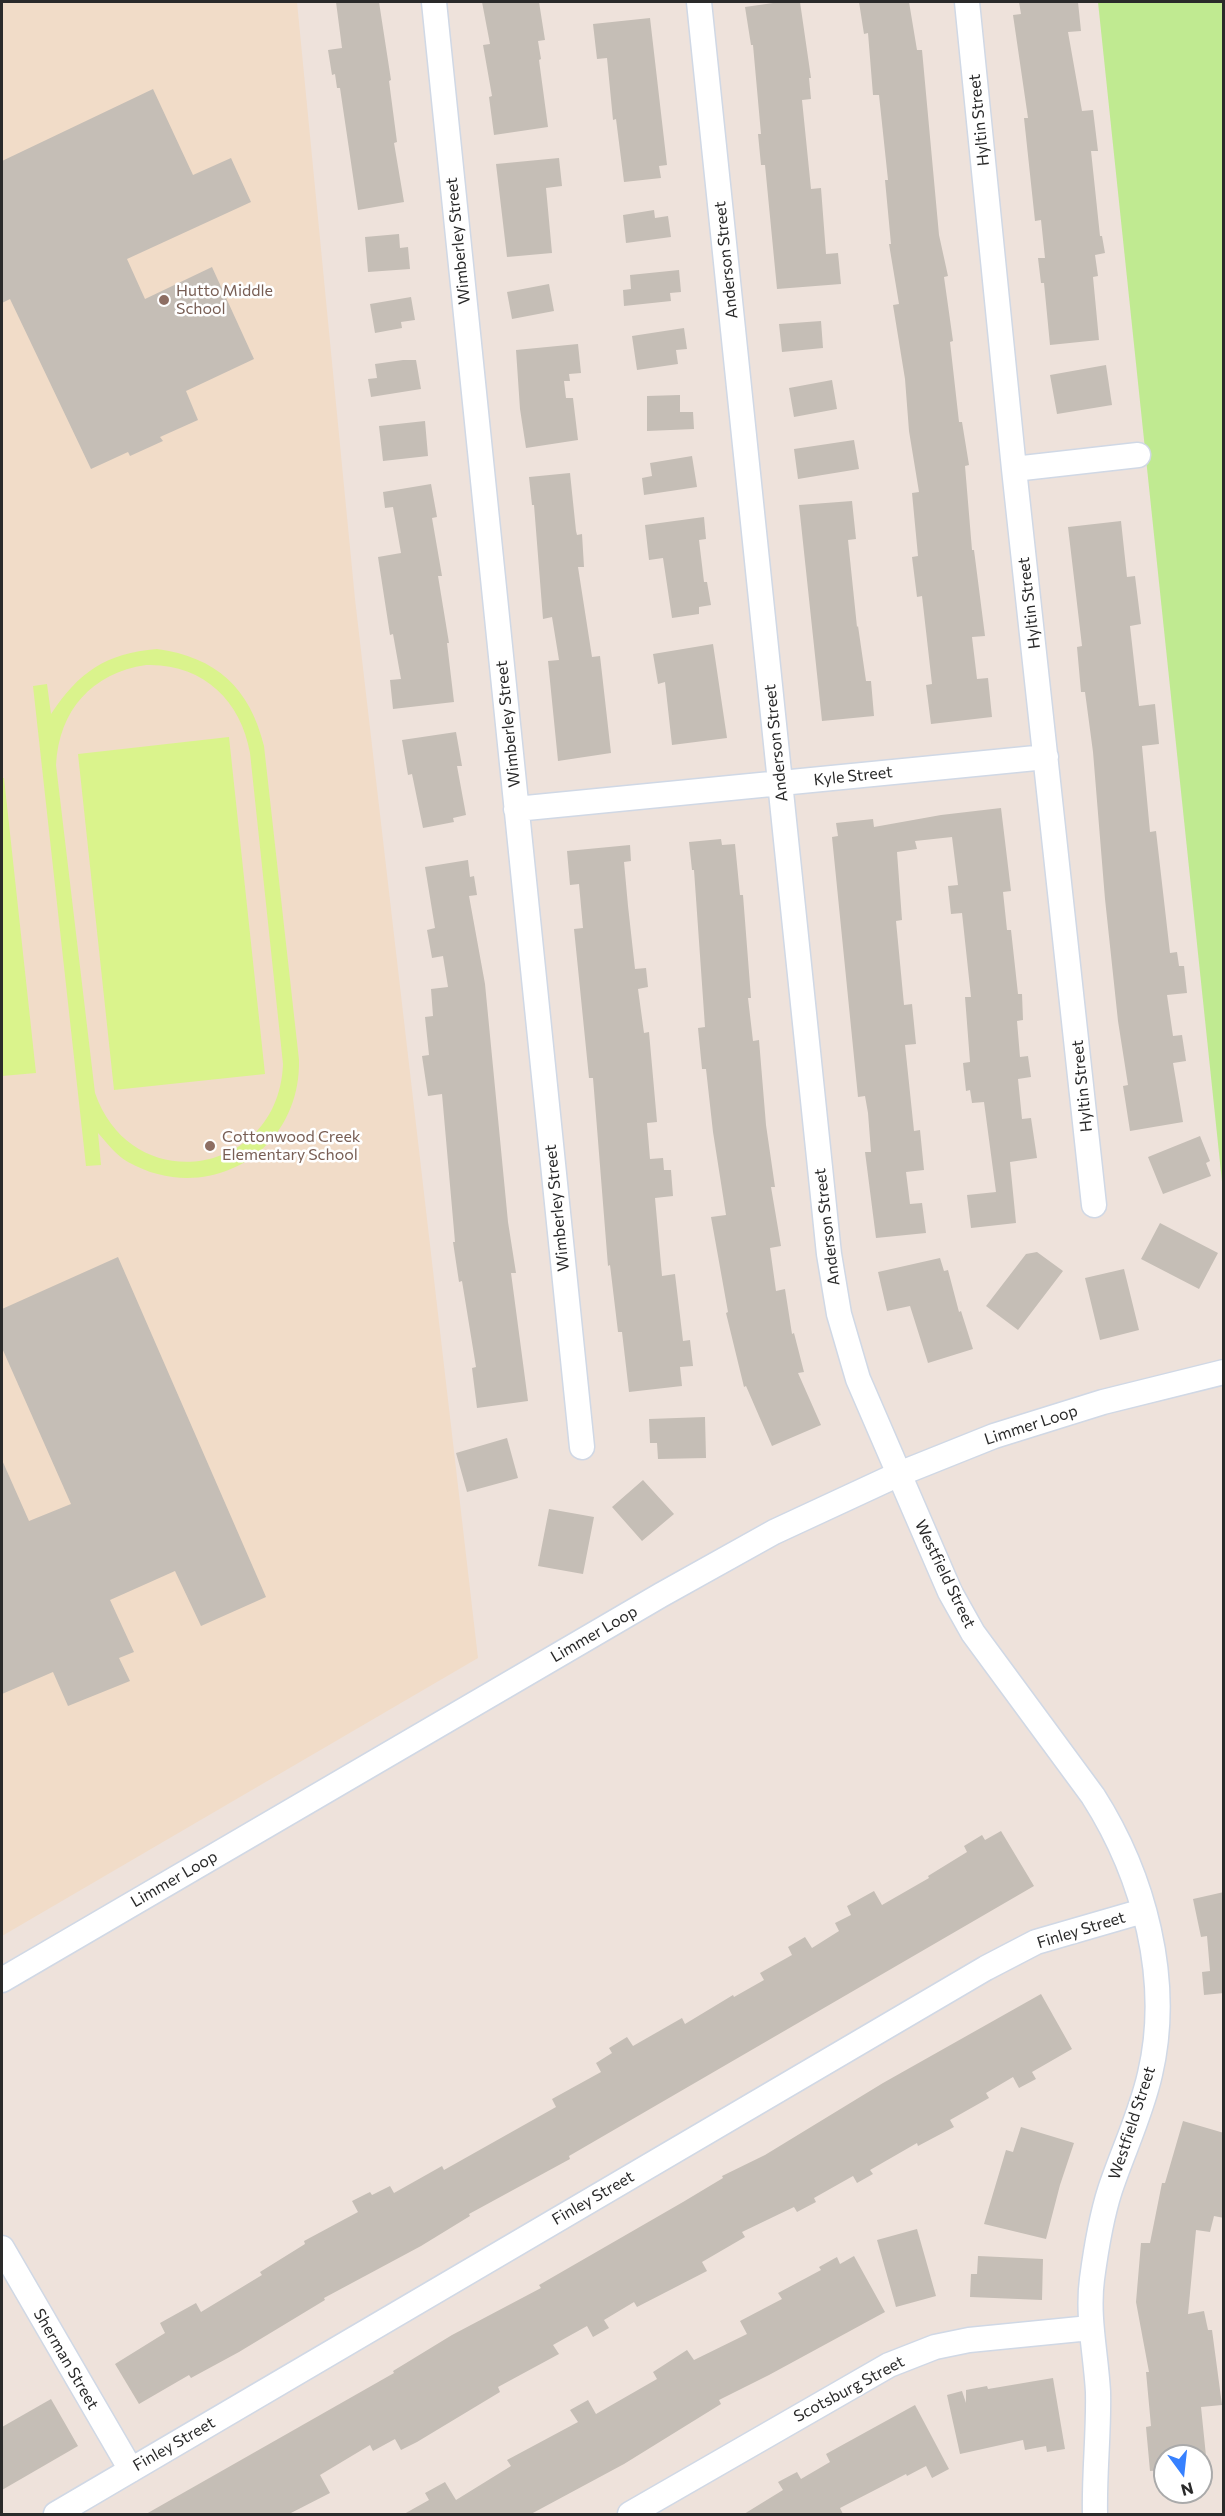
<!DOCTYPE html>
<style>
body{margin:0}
#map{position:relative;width:1225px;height:2516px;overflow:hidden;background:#eee2db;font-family:Commissioner,sans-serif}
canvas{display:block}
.frame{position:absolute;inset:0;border:3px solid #2a2a2a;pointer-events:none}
.north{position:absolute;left:1153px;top:2444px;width:60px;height:60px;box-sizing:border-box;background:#fff;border:2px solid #aaa;border-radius:50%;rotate:165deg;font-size:16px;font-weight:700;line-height:24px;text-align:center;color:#2a2a2a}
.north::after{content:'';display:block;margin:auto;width:21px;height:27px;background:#3781ff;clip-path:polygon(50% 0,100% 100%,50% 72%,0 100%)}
</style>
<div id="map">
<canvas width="1225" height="2516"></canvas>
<div class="frame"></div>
<div class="north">N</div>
</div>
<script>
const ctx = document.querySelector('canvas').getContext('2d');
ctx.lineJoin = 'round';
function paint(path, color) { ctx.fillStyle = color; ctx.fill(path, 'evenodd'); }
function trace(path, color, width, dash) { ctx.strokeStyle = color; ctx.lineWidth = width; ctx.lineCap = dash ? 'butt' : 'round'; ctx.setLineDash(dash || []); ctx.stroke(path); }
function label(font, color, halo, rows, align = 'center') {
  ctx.font = font + ' Commissioner,sans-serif'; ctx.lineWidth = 5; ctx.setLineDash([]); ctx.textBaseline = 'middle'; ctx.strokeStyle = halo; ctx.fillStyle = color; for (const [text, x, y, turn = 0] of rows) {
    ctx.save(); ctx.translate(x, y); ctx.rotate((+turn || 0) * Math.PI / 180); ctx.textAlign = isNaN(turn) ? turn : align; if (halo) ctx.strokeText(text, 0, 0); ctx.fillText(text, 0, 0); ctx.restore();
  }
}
const education = new Path2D(`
 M2,2H297L355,599L478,1658L2,1936Z`);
const green = new Path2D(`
 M1098,2H1223V1191Z`);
const pitch = new Path2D(`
 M157,649C216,657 250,688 264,746L299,1060C301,1152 208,1207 128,1162C116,1155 107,1143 98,1133L101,1165L86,1166L33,686L47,684L51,714C79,672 106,653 157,649ZM146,665C202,663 241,700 250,753L283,1064C279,1176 132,1200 95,1093L56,765C59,710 92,673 146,665Z
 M229,737L265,1074L114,1090L78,754Z
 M2,778H4L36,1073L2,1076Z`);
const building = new Path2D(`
 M336,2H379L391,80L389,81L397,142L394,143L404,202L358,210L340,88H337L335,74L332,75L328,50L342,48Z
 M482,2H539L545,40L538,41L541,59L539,60L548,127L494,135L489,97L492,96L483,45L490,44Z
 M780,2H800L811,78H809L811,99L802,100L811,189L821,188L826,254L838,253L841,284L777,289L765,165H761L758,134H761L753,45H751L745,7Z
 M859,2H909L917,50H922L939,235L948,276L944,277L953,341L950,342L959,422H962L969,465L965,466L972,550H974L985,636L972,637L977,679L988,678L992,717L931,724L926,685L932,684L922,596L917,597L912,557L918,556L912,493L919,492L909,431L905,379L893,305L899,304L889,244H891L885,180H888L879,95H873L868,33L864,34Z
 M1019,2H1078L1081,31L1068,32L1082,111L1093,110L1098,151H1091L1100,236H1102L1105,253L1095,255L1098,276L1093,277L1099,340L1050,345L1044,283H1041L1038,258H1045L1041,220L1035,221L1024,118H1028L1013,15L1021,14Z
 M650,18L667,165L659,166L661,178L624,182L616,119L613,120L607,58L597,59L593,24Z
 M153,89L193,175L231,158L251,202L127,259L145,299L212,267L254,359L186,391L198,420L160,437L163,441L130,456L128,452L91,469L10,299L2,303V161Z
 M559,158L562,186L546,188L552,253L507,257L496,164Z
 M654,210L655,218L668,216L671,237L626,243L623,215Z
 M399,234L400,248L408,247L410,269L368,272L365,237Z
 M679,270L681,292L670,293L671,301L624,306L623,290L631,289L630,275Z
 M549,284L554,311L512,319L507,292Z
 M411,297L415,320L401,322L402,328L375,333L370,304Z
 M821,321L823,348L782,352L779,324Z
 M684,328L687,349L676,350L678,364L637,370L632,336Z
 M578,344L581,373L569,374L570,381H564L566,398H573L578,440L526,448L520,409L516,350Z
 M403,360H416L421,389L371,397L368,379L377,378L375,364Z
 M1106,365L1112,405L1057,414L1050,375Z
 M832,380L837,409L794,417L789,388Z
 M680,395V412H693L694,429L647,431V396Z
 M425,421L428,456L383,461L379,426Z
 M854,440L859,469L798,479L794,449Z
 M692,456L697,487L644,495L642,478L652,476L650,463Z
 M570,473L576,531L577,535L582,534L584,567H578L592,657L600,656L611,753L558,761L548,661L559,660L552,617L543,619L534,505H532L529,477Z
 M431,484L437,517L432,518L442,576H438L449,643H447L454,702L393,709L390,680L401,679L393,634L390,635L378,557L401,553L393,507L385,508L383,492Z
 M852,501L856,539L848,540L857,627L858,626L866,681H871L874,716L822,721L799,505Z
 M704,517L706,539L699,540L704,582H707L711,605L699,607V614L672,618L663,558L649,560L645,525Z
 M1121,521L1127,577L1135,576L1141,624L1130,626L1139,706L1155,704L1159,744L1142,746L1150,832L1156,831L1170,953L1177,952L1179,966H1184L1187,993L1167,995L1173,1036L1182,1035L1186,1061L1173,1063L1183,1122L1130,1131L1123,1086L1128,1085L1118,1021L1105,899L1093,752L1085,692H1081L1077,647L1082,646L1068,527Z
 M713,644L727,738L672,745L665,682L658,684L653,654Z
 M456,732L462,766H457L466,815L453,818L454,822L423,828L412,774L408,775L402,740Z
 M1001,808L1011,891L1003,892L1007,930H1011L1018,994H1022L1023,1020L1017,1021L1020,1057L1028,1056L1031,1077L1018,1079L1022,1119L1031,1118L1037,1158L1010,1162L1016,1223L971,1228L967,1195L996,1192L984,1102L972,1103L970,1090L966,1091L963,1063L970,1062L965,997H971L962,913L951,914L948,886L958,885L952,837L915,841L917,849L897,852L902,920L896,921L904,1005L912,1004L916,1044L905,1045L914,1131L920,1130L924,1170L906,1172L910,1204L922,1203L926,1233L876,1238L865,1152H871L868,1113L865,1096L858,1097L832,837L838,836L836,823L873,819L874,827L941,815Z
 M721,839L722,845L735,844L740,895H743L751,998H748L753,1041L759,1040L766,1125L775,1187H771L781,1246L770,1248L776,1291L785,1289L792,1334L794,1333L804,1372L798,1373L821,1425L772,1446L746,1386L744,1387L726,1313L728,1312L711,1217L726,1215L713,1132L706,1069H702L698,1028L705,1027L694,870H692L689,842Z
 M630,845L631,861L624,862L628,906L635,969L646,968L648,987L638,989L644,1033L649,1032L657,1122L647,1123L650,1159L663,1158L664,1170H671L673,1196L655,1198L662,1276L675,1274L683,1341L690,1340L693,1366L680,1367L682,1386L629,1392L622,1332H618L610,1265L608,1266L593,1078H589L574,929L583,928L579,884L570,885L567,851Z
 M468,860L470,877L474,876L477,895L469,896L485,984L508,1222L516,1273H511L528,1401L477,1408L472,1368L476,1367L462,1281L459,1282L453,1242H455L442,1094L428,1096L422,1056L429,1055L425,1017L433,1016L431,989L448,987L443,956L432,958L427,930L435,928L425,867Z
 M1200,1136L1210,1161L1206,1163L1211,1176L1163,1194L1148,1157Z
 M1160,1223L1218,1253L1199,1289L1141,1259Z
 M1037,1252L1063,1271L1018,1330L986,1306L1026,1254Z
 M118,1257L266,1597L201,1626L175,1571L110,1600L134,1652L119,1658L130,1681L68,1706L53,1672L2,1694V1460L29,1521L71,1504L2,1348V1309Z
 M940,1258L944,1271L948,1270L959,1312L961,1311L973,1349L928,1363L910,1306L887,1311L878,1272Z
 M1124,1269L1139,1330L1100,1340L1085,1278Z
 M705,1417L706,1458L658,1459L657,1443H650L649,1419Z
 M507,1438L518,1478L467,1492L456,1453Z
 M643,1480L674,1514L642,1541L612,1507Z
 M549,1509L594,1517L583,1574L538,1566Z
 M1001,1831L1034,1886L569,2156L570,2159L469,2214L470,2216L421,2246L324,2298L325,2300L239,2352L191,2378L189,2375L139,2404L115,2364L165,2333L160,2323L196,2303L201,2312L262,2275L260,2272L305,2244L304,2241L358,2212L352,2201L370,2192L372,2195L390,2186L394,2193L442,2166L444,2170L556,2107L552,2099L601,2072L596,2063L612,2053L609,2048L627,2037L633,2046L682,2018L685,2024L733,1995L734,1997L764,1980L760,1973L792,1955L788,1947L805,1937L812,1948L839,1931L835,1923L851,1915L847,1906L874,1891L882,1905L929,1878L928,1876L967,1852L964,1846L982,1835L985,1840Z
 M1224,1892V1993L1204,1995L1202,1972L1210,1971L1207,1936L1201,1937L1193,1899Z
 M1041,1994L1072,2049L1032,2072L1036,2079L1019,2088L1013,2077L986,2093L989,2098L950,2120L954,2127L918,2146L917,2143L870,2170L873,2174L857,2183L853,2176L814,2198L816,2202L797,2212L794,2207L742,2232L745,2237L702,2262L707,2271L637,2307L634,2302L604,2320L609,2328L593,2337L587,2326L553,2345L559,2354L498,2387L500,2392L417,2442L401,2450L395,2439L373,2451L370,2445L320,2475L330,2493L289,2514H146L394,2373L393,2371L452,2335L541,2288L539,2285L683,2202L723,2178L722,2176L765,2155L883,2083Z
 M1183,2121L1224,2133V2218L1214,2216L1210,2232L1196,2230L1188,2314L1204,2311L1208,2330H1212L1222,2405L1201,2407L1206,2456H1165V2470L1150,2471L1146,2427L1151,2426L1146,2372H1149L1136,2302L1141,2243H1150L1162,2183H1165Z
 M1021,2127L1074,2143L1060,2185L1046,2239L984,2224L1006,2150L1013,2152Z
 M917,2229L936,2296L896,2307L877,2240Z
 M854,2256L885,2312L769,2375L719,2400L721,2404L624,2464L531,2514H404L429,2500L425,2493L445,2482L456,2500L511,2466L507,2460L578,2422L570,2410L588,2400L596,2414L657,2379L653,2372L687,2350L694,2360L747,2334L740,2321L782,2299L778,2293L821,2270L819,2267L837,2257L840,2264Z
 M978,2256L1043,2259L1042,2300L970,2297L971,2274H977Z
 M1053,2378L1065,2449L1047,2452L1046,2446L1025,2450L1023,2440L960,2454L947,2395L962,2391L966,2403V2390L987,2386L988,2389Z
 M51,2399L78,2446L2,2490V2427Z
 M915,2405L949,2469L932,2478L926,2466L907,2476L906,2474L840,2508L843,2514H744L783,2490L778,2482L797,2472L801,2479L830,2462L826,2454Z`);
const minor = new Path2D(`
 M434,2L582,1447
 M699,2L829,1254L839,1314L858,1379L950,1592L973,1633L1093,1796C1144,1876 1172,1980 1150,2074C1141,2114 1123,2151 1110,2190C1101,2218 1096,2249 1092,2279C1087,2317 1096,2354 1098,2392C1099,2433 1094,2474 1095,2514
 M967,2L1014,469L1094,1205
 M1014,469L1138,455
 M516,809L1046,757
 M2,1980L661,1595L774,1532L899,1474L994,1436L1103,1402L1224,1372
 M2,2248L131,2470
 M56,2514L986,1968L1036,1942L1143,1911
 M630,2514L889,2365L935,2347L969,2340L1090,2328`);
const markers = [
 [164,300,6,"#8d6e63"],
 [210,1146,6,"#8d6e63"]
];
const streetNames = [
 ["Hyltin Street",979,120,-96],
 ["Wimberley Street",458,241,-96],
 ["Anderson Street",726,260,-96],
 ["Hyltin Street",1029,603,-97],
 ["Wimberley Street",508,724,-96],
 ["Anderson Street",776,743,-96],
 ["Kyle Street",853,776,-6],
 ["Hyltin Street",1082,1086,-96],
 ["Wimberley Street",557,1208,-96],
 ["Anderson Street",827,1227,-97],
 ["Limmer Loop",1031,1425,-18],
 ["Westfield Street",945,1574,64],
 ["Limmer Loop",594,1634,-30],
 ["Limmer Loop",174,1879,-30],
 ["Finley Street",1081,1930,-17],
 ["Westfield Street",1132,2123,-72],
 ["Finley Street",593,2198,-30],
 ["Sherman Street",66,2359,60],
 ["Scotsburg Street",849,2389,-28],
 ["Finley Street",174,2444,-30]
];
const educationNames = [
 ["Hutto Middle",176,291],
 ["School",176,309],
 ["Cottonwood Creek",222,1137],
 ["Elementary School",222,1155]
];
paint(education, '#f1dcc8');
paint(green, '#c0ea91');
paint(pitch, '#daf38c');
paint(building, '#c5beb6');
trace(minor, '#d0d8e5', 27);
trace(minor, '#fff', 24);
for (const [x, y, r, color] of markers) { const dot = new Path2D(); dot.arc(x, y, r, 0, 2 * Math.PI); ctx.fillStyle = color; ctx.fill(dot); trace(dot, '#fff', 2); }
label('16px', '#2a2a2a', '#fff', streetNames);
label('16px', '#785e54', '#fff', educationNames, 'left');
</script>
